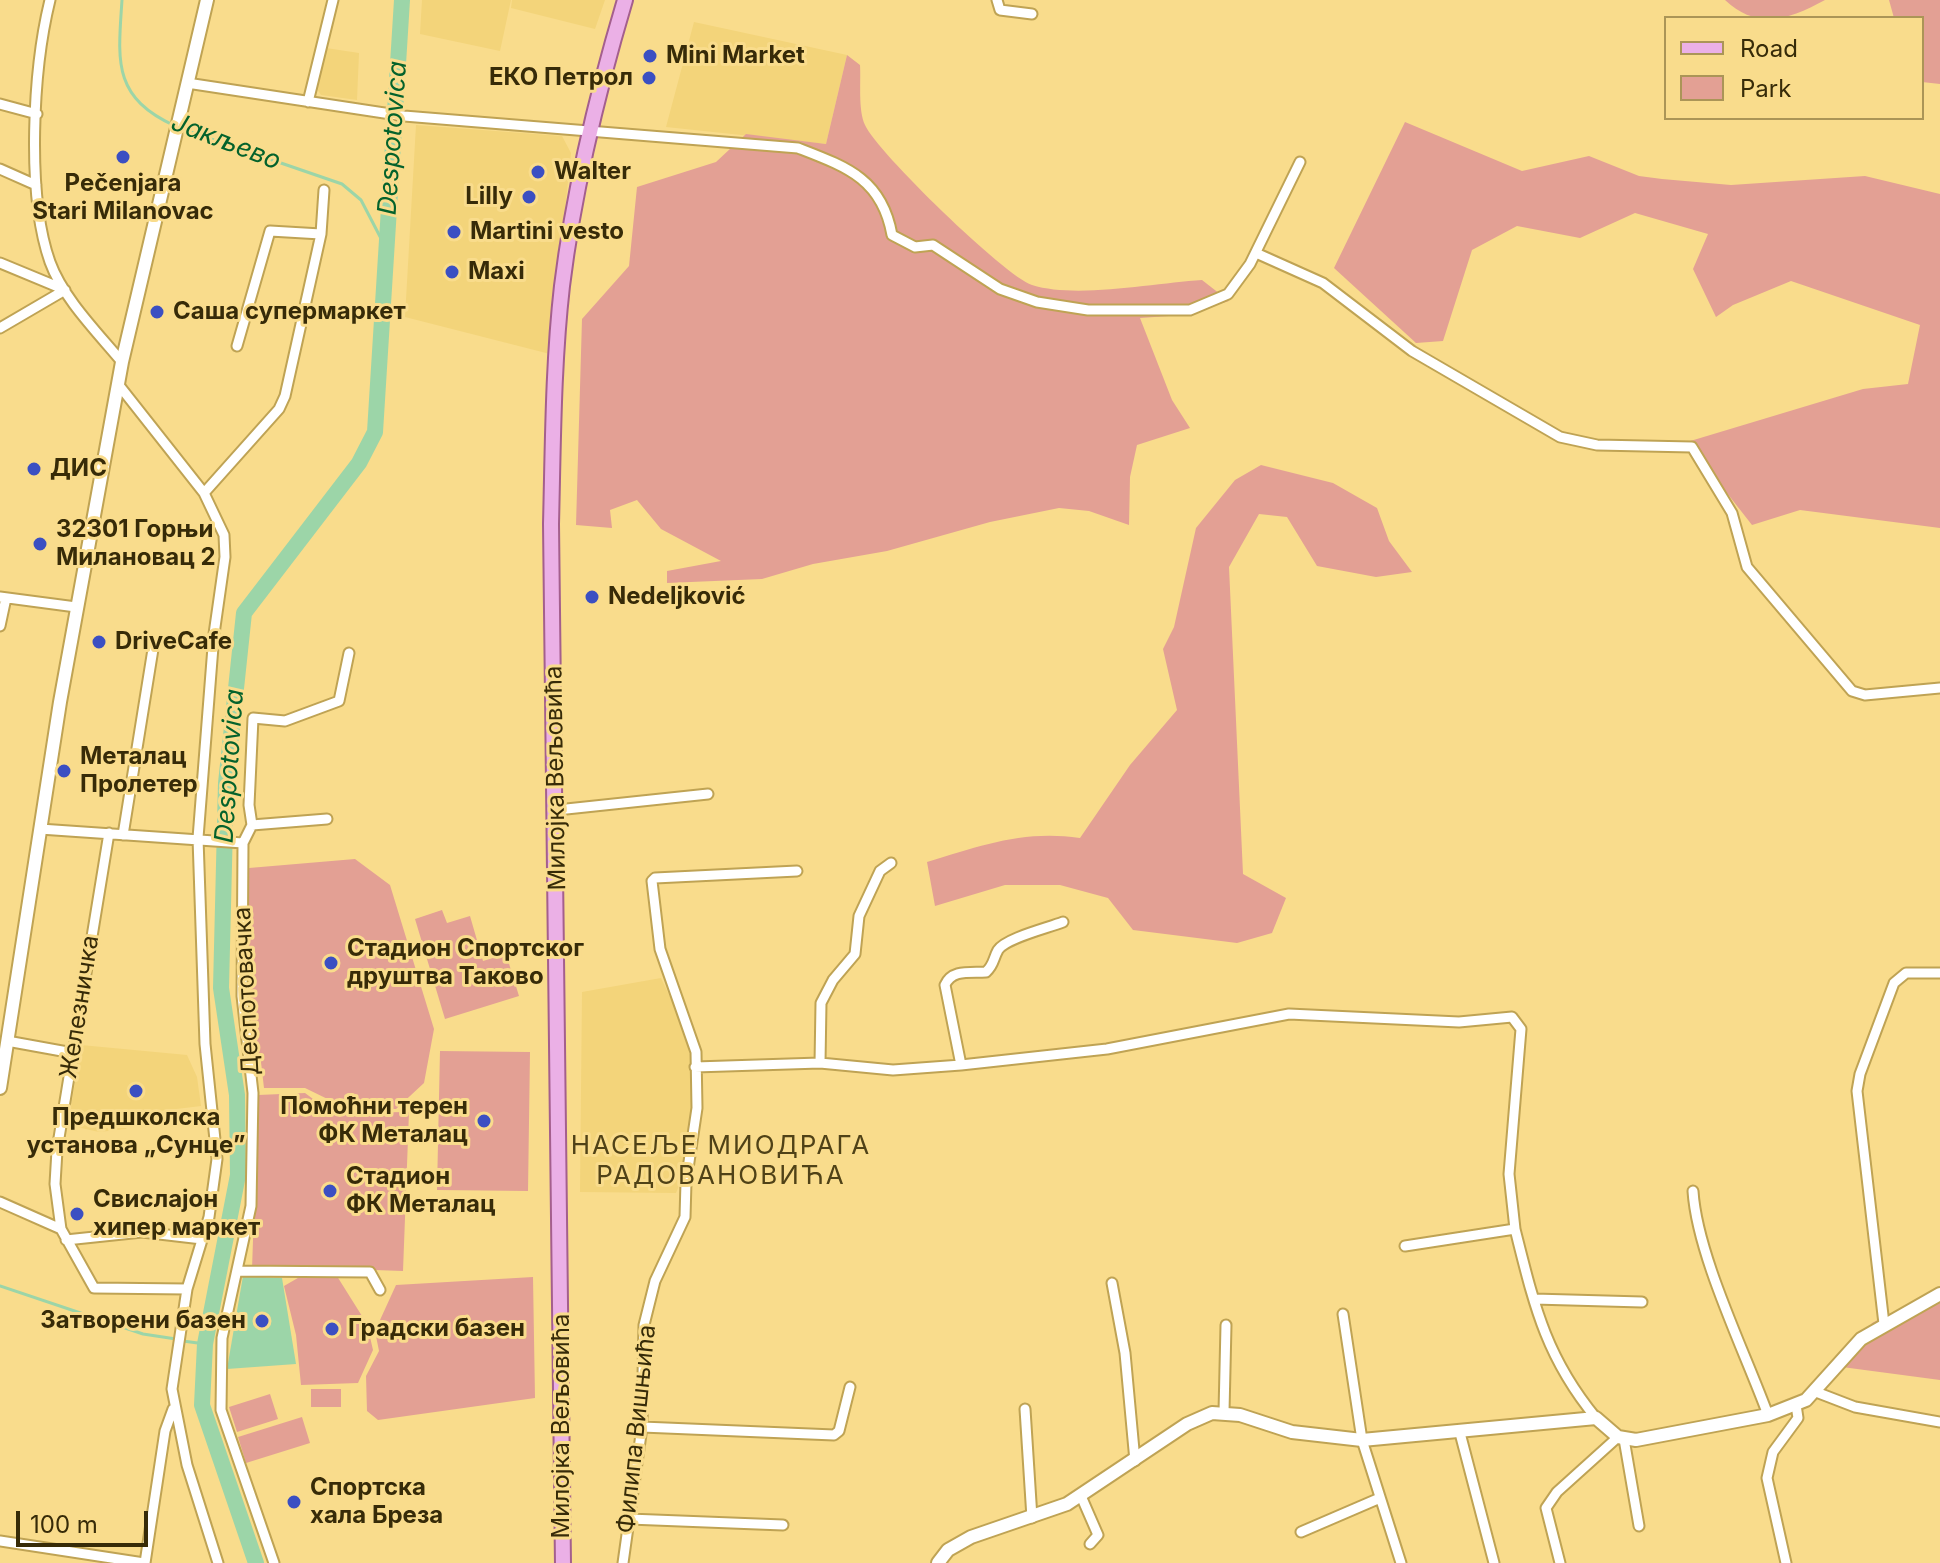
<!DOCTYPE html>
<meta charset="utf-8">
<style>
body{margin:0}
#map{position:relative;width:1940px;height:1563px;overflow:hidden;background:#f9dc8c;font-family:Inter,sans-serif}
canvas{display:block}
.legend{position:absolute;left:1664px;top:16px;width:260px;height:104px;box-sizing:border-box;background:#f9dc8c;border:2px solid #ab9557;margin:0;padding:10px 14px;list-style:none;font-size:24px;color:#372b08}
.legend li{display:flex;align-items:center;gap:16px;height:40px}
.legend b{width:40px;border:2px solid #ab9557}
.scale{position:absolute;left:16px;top:1511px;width:132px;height:36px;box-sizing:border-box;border:4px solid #372b08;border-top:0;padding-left:10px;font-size:24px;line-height:28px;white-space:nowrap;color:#372b08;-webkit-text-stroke:6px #f9dc8c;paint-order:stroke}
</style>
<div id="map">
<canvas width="1940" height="1563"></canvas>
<ul class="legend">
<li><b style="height:10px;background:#ebb0e6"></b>Road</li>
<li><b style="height:22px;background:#e3a094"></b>Park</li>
</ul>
<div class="scale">100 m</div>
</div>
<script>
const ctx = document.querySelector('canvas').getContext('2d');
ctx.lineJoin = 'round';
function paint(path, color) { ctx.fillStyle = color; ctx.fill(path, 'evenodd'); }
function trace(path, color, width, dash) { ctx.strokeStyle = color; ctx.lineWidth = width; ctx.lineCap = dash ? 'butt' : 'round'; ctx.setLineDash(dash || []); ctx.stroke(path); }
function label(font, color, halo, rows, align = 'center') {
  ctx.font = font + ' Inter,sans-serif'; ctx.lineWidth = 6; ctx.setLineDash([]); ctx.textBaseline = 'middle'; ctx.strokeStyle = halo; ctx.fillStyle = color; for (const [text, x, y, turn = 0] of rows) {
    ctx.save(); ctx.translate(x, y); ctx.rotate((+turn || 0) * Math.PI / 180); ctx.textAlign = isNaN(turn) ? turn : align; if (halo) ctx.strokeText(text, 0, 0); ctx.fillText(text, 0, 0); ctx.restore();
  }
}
const built = new Path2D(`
 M422,0H511L500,51L420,34Z
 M512,0H605L595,29L511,8Z
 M694,22L847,55L826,144L666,127Z
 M326,48L359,53L357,100L321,95L317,89Z
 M416,125L562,136L571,153L550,354L405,317Z
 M661,978L694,1047L697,1108L690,1159L676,1193L580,1192L582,992Z
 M81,1045L187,1055L197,1077L201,1106L136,1114L126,1129L99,1132L68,1125Z`);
const green = new Path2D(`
 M1725,0H1825C1790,19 1758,31 1725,0Z
 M1889,0H1940V84L1922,82V18H1894Z
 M847,55L860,65C861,82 858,110 865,125C877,152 1005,276 1032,285C1076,299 1154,283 1202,280L1229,301L1183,315L1140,318L1172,400L1190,428L1137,445L1130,477L1129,525L1089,511L1059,508L990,522L887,551L813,564L762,579L667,583V571L721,561L661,529L637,500L610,510L612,528L576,525L582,319L629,266L637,187L716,162L746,134L826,144Z
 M1405,122L1522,171L1589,156L1639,176L1662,179L1731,185L1865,176L1940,194V528L1800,510L1752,525L1687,442L1863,389L1908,384L1920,325L1791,281L1733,305L1716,317L1693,269L1708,234L1635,213L1580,238L1517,226L1472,250L1443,341L1416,343L1334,268Z
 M1261,465L1333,483L1377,508L1389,541L1412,572L1376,577L1317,566L1287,517L1259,514L1229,567L1243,874L1286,898L1272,933L1237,943L1133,930L1108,898L1060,885H1005L935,906L927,862C982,846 1021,830 1080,838L1130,765L1177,710L1163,649L1174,627L1196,528L1235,480Z
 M355,859L390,885L434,1029L424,1083L396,1109L346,1108L305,1088H264L260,1054L254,1052L245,896L249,868Z
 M442,910L447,923L470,916L483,961L506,954L519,996L445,1019L415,919Z
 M440,1051L530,1052L528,1191L437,1190Z
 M305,1093L332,1113L409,1112L403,1271L290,1267L285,1272L252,1269L258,1095Z
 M310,1271L335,1273L367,1324L373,1350L358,1383L301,1385L296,1335L284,1286Z
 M533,1277L535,1398L378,1420L367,1411L366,1376L379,1351L375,1331L396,1285Z
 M1940,1288V1380L1842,1367L1872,1323Z
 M311,1389H341V1407H311Z
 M270,1394L278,1419L237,1432L229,1407Z
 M302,1417L310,1443L246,1463L238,1437Z`);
const water = new Path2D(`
 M243,1276L282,1278L296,1364L227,1369Z`);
const stream = new Path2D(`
 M122,0C118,61 112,97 175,126
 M182,129L342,184L361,200L387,250
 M0,1286L143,1334L176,1339
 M183,1341L205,1344`);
const river = new Path2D(`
 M256,1563L202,1405L205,1344L238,1175L237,1095L221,988L226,783L244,613L359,463L375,432L402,0`);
const street = new Path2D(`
 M50,0C33,69 26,194 50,262C63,298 97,332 122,362
 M997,0L1000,10L1032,14
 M187,83L404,116L798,148C847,167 882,179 892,235L915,247L933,245L1000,289L1037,302L1088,310H1190L1228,294L1250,264L1300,162
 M308,102L333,0
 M0,104L37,114
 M0,169L36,185
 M1256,253L1323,283L1412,351L1560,437L1597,445L1692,447L1732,513L1747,567L1852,691L1865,695L1940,688
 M0,263L63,289
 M0,328L65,290
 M237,346L270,231L321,234L324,190
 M118,384L204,493L224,535L225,557L214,634L198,838L205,1044L217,1159L209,1217L187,1289L172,1389L187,1465L218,1563
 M204,493L279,409L285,396L321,234
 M0,597L76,607
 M0,626L6,598
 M557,810L708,794
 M252,825L327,819
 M40,829L243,843
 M109,833L57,1150L55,1184L61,1229L94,1288L187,1289
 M123,835L154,643
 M7,1041L73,1053
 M820,1063L821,1003L833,980L855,954L859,916L880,871L891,863
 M961,1065L945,985C952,969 970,973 986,972C994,965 993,959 998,950C1006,938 1048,928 1063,922
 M695,1067L820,1063L893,1070L961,1065L1107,1049L1289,1014L1459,1022L1512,1017L1521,1029L1509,1174L1515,1229
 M1693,1191C1697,1255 1745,1352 1768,1415
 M0,1202L61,1229
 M66,1240L142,1232L202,1239
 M1405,1246L1515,1229C1534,1304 1545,1356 1596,1418
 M237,1271L370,1272L380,1290
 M1112,1283L1125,1353L1135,1461
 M1534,1299L1642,1302
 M1343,1314L1362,1440L1401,1563
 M1884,1324L1857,1091L1860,1074L1894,983L1906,973H1940
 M1816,1392L1855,1407L1940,1422
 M1025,1409L1032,1518
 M1224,1412L1226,1325
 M642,1427L834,1435L839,1431L850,1387
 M1460,1433L1494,1563
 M1624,1439L1639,1526
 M1081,1496L1098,1535L1090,1544
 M629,1519L783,1525
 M1301,1532L1380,1498
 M0,1541L144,1563
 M145,1563L165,1431L173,1409
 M274,1563L221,1410L222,1338L251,1206L253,1093L242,996L243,843L252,825L249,805L253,718L285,721L339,701L349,653
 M623,1563L642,1427L644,1325L655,1281L685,1217L686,1182L697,1108L696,1052L660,949L652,881L655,878L797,871
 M1560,1563L1546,1508L1557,1492L1618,1437
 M1786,1563L1767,1478L1773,1452L1798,1418L1796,1405`);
const secondary = new Path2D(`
 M0,1088L60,702L122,362L207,0
 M938,1563L948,1550L971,1537L1067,1504L1187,1424L1212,1413L1240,1415L1292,1432L1362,1440L1596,1418L1618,1437L1636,1440L1768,1415L1806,1400L1861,1339L1940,1294`);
const primary = new Path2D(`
 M563,1563L551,524C553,445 553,365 562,286C574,189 597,94 625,0`);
const markers = [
 [650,56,8,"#3b4fc2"],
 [649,78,8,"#3b4fc2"],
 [123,157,8,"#3b4fc2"],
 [538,172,8,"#3b4fc2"],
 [529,197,8,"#3b4fc2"],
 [454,232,8,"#3b4fc2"],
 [452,272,8,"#3b4fc2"],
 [157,312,8,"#3b4fc2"],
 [34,469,8,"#3b4fc2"],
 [40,544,8,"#3b4fc2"],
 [592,597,8,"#3b4fc2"],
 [99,642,8,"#3b4fc2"],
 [64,771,8,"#3b4fc2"],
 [331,963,8,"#3b4fc2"],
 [136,1091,8,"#3b4fc2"],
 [484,1121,8,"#3b4fc2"],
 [330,1191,8,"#3b4fc2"],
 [77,1214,8,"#3b4fc2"],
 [262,1321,8,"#3b4fc2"],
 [332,1329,8,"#3b4fc2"],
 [294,1502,8,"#3b4fc2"]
];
const poiNames = [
 ["Mini Market",666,56],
 ["ЕКО Петрол",633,78,"right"],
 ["Walter",554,172],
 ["Pečenjara",123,184,"center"],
 ["Stari Milanovac",123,212,"center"],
 ["Lilly",513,197,"right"],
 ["Martini vesto",470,232],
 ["Maxi",468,272],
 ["Саша супермаркет",173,312],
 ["ДИС",50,469],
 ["32301 Горњи",56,530],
 ["Милановац 2",56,558],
 ["Nedeljković",608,597],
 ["DriveCafe",115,642],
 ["Металац",80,757],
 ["Пролетер",80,785],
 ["Стадион Спортског",347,949],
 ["друштва Таково",347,977],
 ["Помоћни терен",468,1107,"right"],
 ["ФК Металац",468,1135,"right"],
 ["Предшколска",136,1118,"center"],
 ["установа „Сунце”",136,1146,"center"],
 ["Стадион",346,1177],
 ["ФК Металац",346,1205],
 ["Свислајон",93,1200],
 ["хипер маркет",93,1228],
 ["Затворени базен",246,1321,"right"],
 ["Градски базен",348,1329],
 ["Спортска",310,1488],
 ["хала Бреза",310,1516]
];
const streetNames = [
 ["Милојка Вељовића",556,778,-91],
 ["Деспотовачка",247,991,-93],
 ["Железничка",80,1007,-81],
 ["Милојка Вељовића",562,1426,-90],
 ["Филипа Вишњића",637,1429,-84]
];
const waterNames = [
 ["Despotovica",393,138,-86],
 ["Јакљево",226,142,21],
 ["Despotovica",230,766,-86]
];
const neighbourhoodNames = [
 ["НАСЕЉЕ МИОДРАГА",721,1146],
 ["РАДОВАНОВИЋА",721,1176]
];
paint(built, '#f3d47a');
paint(green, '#e3a094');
paint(water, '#9cd5a8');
trace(stream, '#9cd5a8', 3);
trace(river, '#9cd5a8', 16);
trace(street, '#bfa354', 13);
trace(secondary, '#bfa354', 16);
trace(primary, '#a45f8d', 18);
trace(street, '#fff', 9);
trace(secondary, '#fff', 12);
trace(primary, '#ebb0e6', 14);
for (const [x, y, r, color] of markers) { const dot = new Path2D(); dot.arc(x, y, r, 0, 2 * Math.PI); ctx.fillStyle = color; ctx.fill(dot); trace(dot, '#f9dc8c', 3); }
label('bold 24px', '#372b08', '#f9dc8c', poiNames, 'left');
label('24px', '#372b08', '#f9dc8c', streetNames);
label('italic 26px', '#04622c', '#f9dc8c', waterNames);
ctx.letterSpacing = '2px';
label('26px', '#504217', '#f9dc8c', neighbourhoodNames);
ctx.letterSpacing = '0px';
</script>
